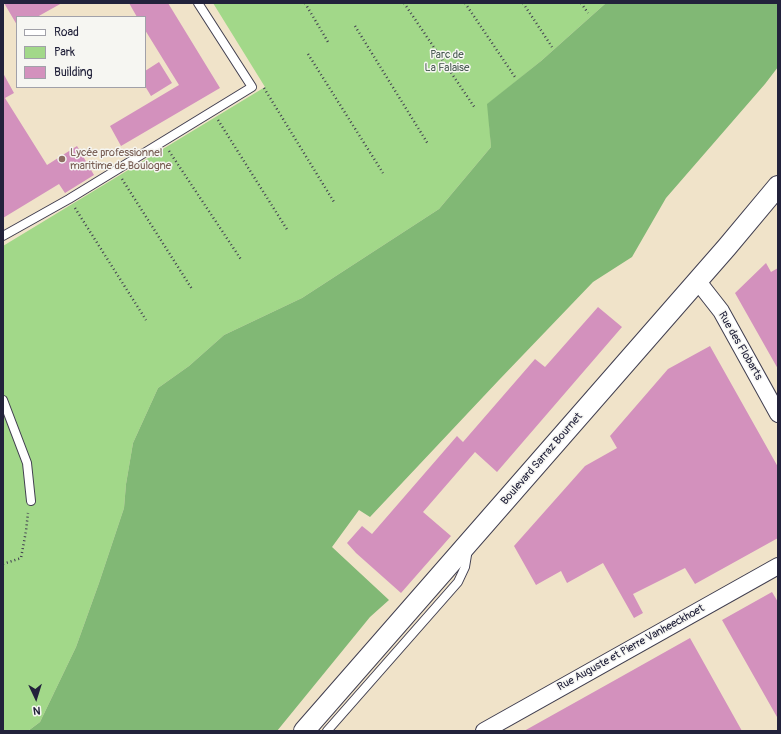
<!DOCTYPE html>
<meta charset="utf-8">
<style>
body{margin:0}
#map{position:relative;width:781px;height:734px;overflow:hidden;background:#f0e3c9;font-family:Pangolin,sans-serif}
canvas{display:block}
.frame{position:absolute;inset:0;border:4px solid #22223b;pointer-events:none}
.legend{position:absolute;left:16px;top:16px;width:130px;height:72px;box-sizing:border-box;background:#f6f6f2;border:1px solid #a1a1a9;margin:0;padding:5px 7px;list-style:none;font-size:12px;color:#22223b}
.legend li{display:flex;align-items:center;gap:8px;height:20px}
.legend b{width:20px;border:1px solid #a1a1a9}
.north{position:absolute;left:16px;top:678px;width:40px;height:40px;-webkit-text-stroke:3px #f6f6f2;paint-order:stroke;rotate:176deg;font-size:11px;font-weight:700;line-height:16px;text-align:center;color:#22223b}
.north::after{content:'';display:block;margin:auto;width:14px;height:18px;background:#22223b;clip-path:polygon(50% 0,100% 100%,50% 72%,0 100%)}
</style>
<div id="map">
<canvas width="781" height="734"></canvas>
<div class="frame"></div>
<ul class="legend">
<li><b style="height:5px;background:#fff"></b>Road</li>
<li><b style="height:11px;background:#a2d889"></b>Park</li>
<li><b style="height:11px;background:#d391bd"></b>Building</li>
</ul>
<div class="north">N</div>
</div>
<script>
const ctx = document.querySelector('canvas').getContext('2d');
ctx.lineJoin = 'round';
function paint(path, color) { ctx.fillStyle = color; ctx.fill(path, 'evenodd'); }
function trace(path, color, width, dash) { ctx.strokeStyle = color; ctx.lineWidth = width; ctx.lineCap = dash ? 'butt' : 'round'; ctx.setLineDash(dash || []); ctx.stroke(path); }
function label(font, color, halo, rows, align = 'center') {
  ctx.font = font + ' Pangolin,sans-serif'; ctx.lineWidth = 3; ctx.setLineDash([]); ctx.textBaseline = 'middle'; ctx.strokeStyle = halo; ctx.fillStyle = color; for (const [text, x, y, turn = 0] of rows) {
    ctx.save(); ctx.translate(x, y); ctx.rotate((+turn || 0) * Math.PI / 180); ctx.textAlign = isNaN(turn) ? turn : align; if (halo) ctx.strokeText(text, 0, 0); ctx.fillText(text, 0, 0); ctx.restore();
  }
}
const green = new Path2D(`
 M213,3H606L541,61L488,104L491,147L439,209L302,298L224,335L189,366L158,388L133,443L126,484L124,508L99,583L76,647L40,722L28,731H3V246L265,87Z`);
const forest = new Path2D(`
 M606,3H778V67L765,84L666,198L632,257L593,282L499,380L370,517L359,510L332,547L389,600L370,617L277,731H28L40,722L76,647L99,583L124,508L126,484L133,443L158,388L189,366L224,335L302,298L439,209L491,147L487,104L541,61Z`);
const building = new Path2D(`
 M4,3H62L37,17H17V25Z
 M129,3H168L220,88L121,146L110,126L179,85L145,30V17H137Z
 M159,62L172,83L151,96L145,86V71Z
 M3,73L14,93L5,98L47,165L77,146L94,175L65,193L59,184L3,218Z
 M766,263L771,272L778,268V369L735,293Z
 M598,307L622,327L497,472L475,452L423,512L451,536L401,593L356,553L347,543L362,526L372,534L457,436L463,442L535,359L545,367Z
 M710,346L778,467V538L695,584L685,568L633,594L643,613L634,618L603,563L567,583L561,571L536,585L514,546L585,466L617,448L610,436L668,369Z
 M772,592L778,602V716L777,717L722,620Z
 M690,638L742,731H524L617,679Z`);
const path = new Path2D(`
 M305,3L328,42
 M404,3L475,108
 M465,3L515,77
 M523,3L552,47
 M581,3L588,13
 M355,26L428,144
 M308,54L383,173
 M264,88L334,202
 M218,120L288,231
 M169,151L242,261
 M122,179L192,289
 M75,208L146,320
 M3,564L21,558L26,531L28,513`);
const service = new Path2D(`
 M3,236L69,199L252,87L198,3
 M3,400L27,463L31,501
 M327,731L458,582L465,567L468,549`);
const minor = new Path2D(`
 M697,282L703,288L721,311L778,414
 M484,731L778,566`);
const tertiary = new Path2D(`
 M304,731L727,247L778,186`);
const markers = [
 [62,159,4,"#8d6e63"]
];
const parkNames = [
 ["Parc de",447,55],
 ["La Falaise",447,68]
];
const educationNames = [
 ["Lycée professionnel",70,153],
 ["maritime de Boulogne",70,166]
];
const streetNames = [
 ["Rue des Flobarts",740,346,60],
 ["Boulevard Sarraz Bournet",542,459,-49],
 ["Rue Auguste et Pierre Vanheeckhoet",631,648,-29]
];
paint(green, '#a2d889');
paint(forest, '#81b875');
paint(building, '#d391bd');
trace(service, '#413f50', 10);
trace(minor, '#413f50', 18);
trace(tertiary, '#413f50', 22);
trace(path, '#413f50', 2.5, [1, 3]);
trace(service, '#fff', 8);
trace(minor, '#fff', 16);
trace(tertiary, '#fff', 20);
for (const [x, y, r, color] of markers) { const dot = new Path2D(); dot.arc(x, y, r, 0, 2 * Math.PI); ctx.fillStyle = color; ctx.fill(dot); trace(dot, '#f6f6f2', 1.5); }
label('11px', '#485952', '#f6f6f2', parkNames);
label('11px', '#785e54', '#f6f6f2', educationNames, 'left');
label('11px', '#22223b', '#f6f6f2', streetNames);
</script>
